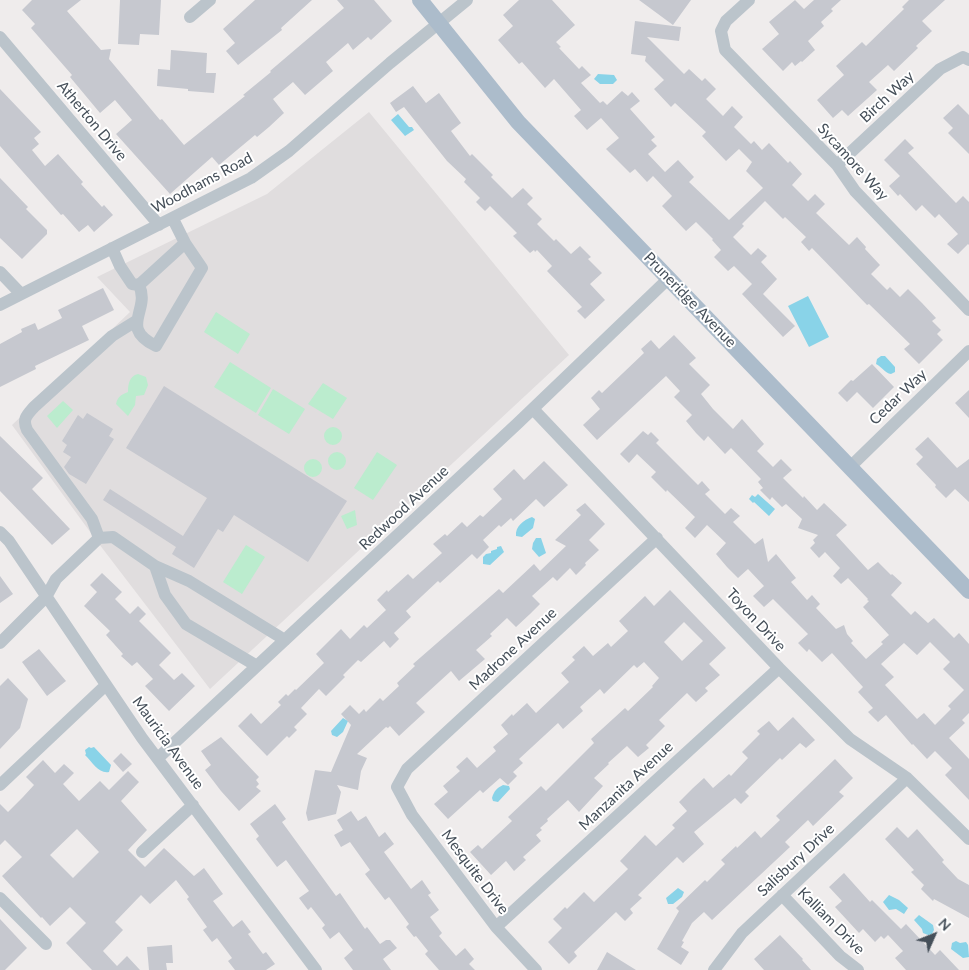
<!DOCTYPE html>
<style>
body{margin:0}
#map{position:relative;width:969px;height:970px;overflow:hidden;background:#efecec;font-family:Lato,sans-serif}
canvas{display:block}
.north{position:absolute;left:909px;top:910px;width:50px;height:50px;-webkit-text-stroke:4px #fff;paint-order:stroke;rotate:46deg;font-size:14px;font-weight:700;line-height:20px;text-align:center;color:#454f59}
.north::after{content:'';display:block;margin:auto;width:18px;height:22px;background:#454f59;clip-path:polygon(50% 0,100% 100%,50% 72%,0 100%)}
</style>
<div id="map">
<canvas width="969" height="970"></canvas>
<div class="north">N</div>
</div>
<script>
const ctx = document.querySelector('canvas').getContext('2d');
ctx.lineJoin = 'round';
function paint(path, color) { ctx.fillStyle = color; ctx.fill(path, 'evenodd'); }
function trace(path, color, width, dash) { ctx.strokeStyle = color; ctx.lineWidth = width; ctx.lineCap = dash ? 'butt' : 'round'; ctx.setLineDash(dash || []); ctx.stroke(path); }
function label(font, color, halo, rows, align = 'center') {
  ctx.font = font + ' Lato,sans-serif'; ctx.lineWidth = 4; ctx.setLineDash([]); ctx.textBaseline = 'middle'; ctx.strokeStyle = halo; ctx.fillStyle = color; for (const [text, x, y, turn = 0] of rows) {
    ctx.save(); ctx.translate(x, y); ctx.rotate((+turn || 0) * Math.PI / 180); ctx.textAlign = isNaN(turn) ? turn : align; if (halo) ctx.strokeText(text, 0, 0); ctx.fillText(text, 0, 0); ctx.restore();
  }
}
const education = new Path2D(`
 M369,112L569,355L210,689L96,540L12,425L130,312L97,277L267,194Z`);
const green = new Path2D(`
 M216,312L250,334L238,354L204,332Z
 M230,362L271,388L256,413L214,387Z
 M138,374L146,377L148,385L144,395L136,396L135,405L128,416L116,404C118,396 121,395 128,392C128,385 129,376 138,374Z
 M323,383L347,398L333,419L308,404Z
 M273,389L305,409L289,434L258,415Z
 M63,401L73,410L57,428L47,416Z
 M324 436a9 9 0 1 1 18 0a9 9 0 1 1-18 0Z
 M328 461a9 9 0 1 1 18 0a9 9 0 1 1-18 0Z
 M377,452L397,465L373,500L354,488Z
 M304 468a9 9 0 1 1 18 0a9 9 0 1 1-18 0Z
 M355,510L357,525L347,529L341,516Z
 M246,545L265,557L242,594L223,582Z`);
const water = new Path2D(`
 M598,74L614,75L617,80L613,84H600L594,79Z
 M398,114L409,127H412L414,130L405,136L391,120Z
 M808,296L829,337L809,347L788,306Z
 M881,356H885L895,367V372L891,374C885,373 882,367 876,364L877,359Z
 M758,494L775,509L769,516L754,502L753,503L749,499L752,495L755,497Z
 M532,517L535,519L533,528L522,537L516,536C515,526 524,520 532,517Z
 M536,538H541L546,553L539,557L532,549L533,543Z
 M501,546L504,552L490,565L483,564V557L486,554L491,553V551L497,549V547Z
 M343,718L348,721L343,732L337,737L332,735L331,731Z
 M89,747L91,748L94,747L111,765L109,772C99,774 93,763 85,755L86,754L85,750Z
 M503,785L509,786L510,789L498,802L493,801L492,798C494,791 497,788 503,785Z
 M678,888L684,892L682,897L673,904H668L666,898Z
 M889,895L899,900L908,908L904,914L896,909L889,910L883,902Z
 M919,915L933,925L934,930L932,934L928,935L923,933L922,929L914,920Z
 M956,941L960,943L966,942L968,945L969,957L963,958L951,949L952,943Z`);
const building = new Path2D(`
 M32,0H81L67,11L101,50L111,49L109,59L160,120L162,119L184,145L245,96L243,95L271,72L270,71L344,8L337,0H374L392,21L371,40L368,37L353,50L348,43L326,62L333,71L305,95L293,82L273,99L284,113L269,127L257,137L255,135L219,165L212,157L170,194L116,134L132,120L115,100L100,113L70,77L72,75L31,28L35,24L22,10Z
 M120,0H161L159,35L140,34L139,45L118,44Z
 M255,0H312L281,28L282,30L238,65L226,51L235,43L223,29Z
 M519,0H552L575,25L556,42L561,47L559,48L579,69L582,66L591,75L581,83L600,103L603,101L607,105L622,91L628,96L632,92L640,101L630,109L655,137L651,140L657,146L648,154L665,172L678,160L694,177L689,182L729,220L763,188L746,171L752,162L739,149L726,161L702,136L706,132L675,103L671,107L654,89L664,80L645,61L646,56L631,54L635,21L681,27L679,41L647,37L684,74L689,69L702,81L705,78L716,89L706,99L723,116L732,106L743,117L734,127L751,144L754,141L762,150L769,143L788,163L790,161L802,174L792,185L808,201L815,194L825,204L816,213L849,245L857,237L866,247L865,249L880,265L871,274L887,290L890,287L900,297L908,289L922,303L936,318L932,321L941,330L937,334L943,340L919,364L904,349L910,344L869,304L867,305L812,248L809,251L801,242L806,237L785,217L783,219L765,201L742,224L744,226L733,237L751,255L758,248L767,256L761,262L777,279L763,294L795,326L783,337L742,294L752,284L734,266L728,271L714,257L721,250L712,240L713,239L696,222L686,231L662,206L672,196L653,176L647,182L635,169L630,173L606,149L619,138L601,118L587,130L574,116L581,110L554,79L545,88L522,62L519,64L498,40L513,26L503,15Z
 M639,0H691L673,25Z
 M795,0L804,9L814,0H841L831,9L833,11L821,22L824,26L808,41L815,50L802,62L801,61L795,66L792,62L783,71L762,49L779,34L769,22Z
 M909,0H945L922,21L932,31L916,46L918,48L894,71L888,65L869,82L877,90L848,116L842,110L833,118L817,100L844,75L836,66L862,42L866,46L904,9L902,7Z
 M171,50L207,53L206,73H216L214,93L188,91V89L157,86L158,69L170,70Z
 M413,86L426,103L439,93L461,123L451,131L470,156L472,154L493,175L491,177L512,198L523,188L533,198L527,204L542,219L537,224L554,241L556,239L571,254L580,246L591,257L588,259L602,273L590,284L605,300L585,319L577,311L582,307L547,271L552,266L537,250L535,252L534,250L530,253L513,236L517,233L490,206L485,211L476,202L480,198L464,182L466,179L447,161L404,107L396,112L390,103Z
 M0,89L41,132L34,138L39,144L32,150L45,166L58,154L83,182L81,184L102,207L104,205L113,215L94,232L88,225L79,232L63,214L61,215L0,146Z
 M958,104L969,115V154L948,133L953,128L943,118Z
 M905,139L914,148L908,153L956,203L963,196L969,202V245L968,244L958,254L947,244L958,234L939,214L935,218L922,205L916,211L900,194L898,196L889,186L900,176L884,160Z
 M0,178L28,207L26,209L47,230V234L22,259L0,238Z
 M103,288L114,310L82,326L89,340L35,366L36,369L0,387V344L22,332L21,329L35,323L38,330L62,318L58,310Z
 M674,335L696,358L689,364L710,385L701,394L713,409L733,429L742,419L764,444L757,451L773,467L781,459L792,470L783,478L803,498L804,496L817,510L824,503L847,525L836,535L868,570L878,562L891,575L892,574L902,583L891,595L911,615L915,611L928,623L934,618L954,638L959,633L969,644V713L962,720L965,723L949,738L969,759V800L945,775L952,768L935,751L927,759L913,744L912,745L886,715L878,722L868,712L873,708L858,692L863,687L832,653L822,662L809,649L807,652L798,643L808,634L773,599L764,607L753,596L764,586L748,569L738,578L727,567L716,554L726,543L707,525L695,538L685,528L695,517L667,490L666,492L651,477L656,472L637,454L629,463L620,454L643,431L648,435L651,432L659,440L656,443L698,485L702,481L710,490L705,494L725,514L731,508L740,516L733,522L755,544L763,538L768,562L776,554L796,578L791,582L807,600L812,595L820,604L816,608L836,629L844,625L847,634L853,641L851,643L866,659L883,644L881,642L889,635L863,607L869,601L867,600L868,599L848,578L841,584L833,576L840,568L825,552L819,558L810,548L815,543L813,540L818,535L798,528L802,519L786,504L782,507L772,497L770,500L760,490L763,488L758,482L761,479L731,448L725,454L708,436L704,441L696,433L686,421L692,415L674,397L680,391L666,376L597,440L583,425L600,409L591,398L599,390L602,393L644,353L641,349L651,340L659,349ZM930,642L950,662L943,669L964,690L948,706L951,709L935,725L924,713L917,719L885,685L894,677L881,664L904,643L917,655Z
 M872,364L894,387L873,408L857,392L847,402L838,393L851,380L853,381Z
 M164,386L347,501L308,562L234,515L223,532L218,529L194,568L172,554L176,547L103,500L110,489L183,536L207,498L126,448Z
 M969,390V418L955,403Z
 M87,413L113,429L109,436L114,439L86,484L69,474L64,467L71,457L63,452L67,445L62,441L78,415L83,419Z
 M0,436L43,478L32,489L70,529L52,545L0,491Z
 M928,437L957,468L969,459V502L955,489L946,498L935,487L936,485L916,464L923,457L915,449Z
 M544,461L568,485L544,507L536,499L513,521L511,518L501,527L499,525L483,540L489,547L477,559L472,554L440,583L438,581L406,611L411,617L394,633L399,639L390,648L384,641L361,662L358,660L343,675L345,677L326,696L319,689L301,708L307,714L294,727L297,730L289,738L287,736L267,756L238,726L251,713L261,724L281,705L278,702L286,694L288,696L295,689L296,690L324,663L316,654L341,629L350,639L364,625L367,628L386,610L377,600L387,590L388,592L408,574L413,579L442,553L433,544L445,534L447,536L462,522L467,527L480,515L483,517L502,499L493,489L514,469L524,480Z
 M585,503L605,524L589,540L599,550L585,563L586,565L576,575L570,568L557,581L553,577L532,596L540,604L530,614L516,627L507,618L490,634L492,636L476,650L485,659L459,681L451,671L416,703L425,712L399,736L390,726L388,728L386,727L357,754L367,758L361,771L358,790L337,785L341,792L336,814L308,821L306,813L315,770L331,772L351,725L341,714L350,705L359,714L364,709L366,712L380,698L383,701L399,686L397,683L415,666L413,664L499,589L503,593L534,564L540,571L566,546L555,540L581,515L576,510Z
 M102,573L122,592L115,599L130,614L138,606L146,614L139,621L171,653L159,665L174,680L182,673L195,686L169,711L145,686L153,679L137,662L132,666L121,656L123,654L106,635L110,631L84,606L97,592L90,585Z
 M0,576L13,594L0,603Z
 M670,590L726,648L709,664L720,675L705,688L708,691L696,702L687,693L659,720L665,726L646,745L649,748L638,757L627,746L608,763L609,764L594,778L603,786L579,812L568,800L547,819L548,821L540,828L542,830L536,835L541,841L523,857L526,860L514,871L506,861L491,875L470,852L478,845L482,849L512,821L508,817L541,786L546,791L594,743L591,739L625,708L628,711L653,687L652,686L659,678L644,662L637,668L634,665L604,694L600,689L580,707L583,711L563,729L558,723L519,759L523,763L513,772L517,776L508,785L500,778L483,793L480,790L448,819L434,804L448,792L443,786L460,771L456,767L467,757L477,768L496,751L493,747L508,734L501,725L512,714L513,716L527,703L536,713L569,682L561,673L575,660L572,657L584,646L593,656L608,643L611,647L628,631L619,621L645,596L654,606ZM684,622L703,641L682,661L664,642Z
 M39,649L66,681L47,696L22,662Z
 M8,678L28,699L20,728L0,749V686Z
 M793,717L815,740L806,748L800,743L782,760L780,758L745,792L749,796L741,804L735,798L694,832L704,844L683,863L677,857L638,895L642,898L630,909L633,913L625,921L616,912L574,952L577,956L569,964L548,942L562,928L553,919L565,907L567,909L584,892L594,902L628,869L620,861L645,835L656,846L675,828L672,825L687,811L679,802L693,788L704,778L713,788L729,774L731,776L748,758L742,752L760,734L757,731L769,721L778,731Z
 M221,737L259,777L256,780L259,784L256,787L261,791L239,811L221,791L205,770L211,765L201,751Z
 M121,753L132,764L123,772L113,761Z
 M835,759L853,778L839,792L844,796L813,826L808,820L785,842L790,847L712,920L704,912L692,923L682,941L684,942L681,947L689,952L681,965L657,949L679,911L676,908L705,880L707,882L725,864L721,860L736,846L737,848L755,831L761,838L780,820L776,816Z
 M43,760L55,773L64,764L74,773L63,784L79,801L100,781L109,790L128,771L139,782L121,801L147,830L128,850L145,867L164,848L194,876L204,868L223,894L213,901L233,927L242,920L251,932L248,934L263,954L266,952L275,964L266,970H235L228,961L232,958L217,938L212,942L203,930L207,927L187,899L189,897L176,880L150,904L141,895L115,922L123,930L103,951L117,966L127,956L140,970H92L66,943L86,923L70,907L50,926L42,917L41,918L2,876L22,857L5,840L0,845V804L8,812L23,797L34,785L26,777ZM77,829L99,852L73,878L50,855Z
 M275,804L286,819L282,822L336,896L340,893L365,929L367,927L380,944L386,940H390L397,948L383,959L391,970H353L344,958L353,950L339,932L330,939L322,928L325,925L311,907L308,910L299,898L309,891L286,860L277,867L256,839L259,836L250,824Z
 M351,811L358,821L366,816L379,837L385,832L394,844L384,852L411,889L422,880L431,893L428,895L439,910L430,917L442,933L439,936L456,956L465,948L474,959L469,964L475,970H439L425,954L428,951L416,936L414,937L406,927L409,924L389,897L385,900L365,874L370,870L350,842L341,847L334,835L343,830L337,820Z
 M897,827L908,838L917,829L944,860L942,862L958,879L969,885V918L934,899L933,901L921,889L924,885L911,872L914,870L885,839Z
 M844,873L870,902L872,900L901,929L906,924L935,955L940,950L959,970H906L895,958L903,951L888,935L884,939L881,936L875,942L863,929L859,933L835,907L842,901L829,887Z
 M0,919L27,948L5,970H0Z
 M780,935L803,959L802,960L811,970H764L754,959Z
 M172,945L173,963H166L167,970H149L147,947Z
 M607,952L636,970H597Z`);
const minor = new Path2D(`
 M749,0L726,21L721,31L725,50L837,165L855,191L969,310
 M190,17L210,0
 M0,37L159,225
 M837,165L940,69L963,57L969,60
 M112,248L120,266L132,284L139,285L185,243L173,219
 M0,272L21,294
 M139,285C151,311 118,327 156,346L202,268L185,243
 M0,305L251,178L289,151L390,63L467,0
 M533,409L779,668L850,739L907,778L969,839
 M850,467L969,351
 M0,532L9,541L142,738L316,970
 M99,538L92,519L27,430C22,419 27,415 34,407L112,336L136,321
 M99,538L113,537L155,566
 M0,643L46,597L56,579L99,538
 M257,666L186,624L165,595L155,566L189,581L285,640
 M158,758L518,423L669,278
 M0,785L106,685
 M142,852L193,805
 M782,895L840,956L858,970
 M0,898L46,944
 M496,927L779,668
 M536,970L496,927L412,815L397,787L407,769L657,538
 M714,970L742,933L907,778`);
const major = new Path2D(`
 M420,0L518,122L969,591`);
const streetNames = [
 ["Birch Way",887,97,-43],
 ["Atherton Drive",92,121,50],
 ["Sycamore Way",853,162,48],
 ["Woodhams Road",202,183,-28],
 ["Pruneridge Avenue",690,300,46],
 ["Cedar Way",898,397,-44],
 ["Redwood Avenue",404,508,-43],
 ["Toyon Drive",756,620,47],
 ["Madrone Avenue",513,649,-43],
 ["Mauricia Avenue",168,743,54],
 ["Manzanita Avenue",626,786,-43],
 ["Salisbury Drive",796,860,-43],
 ["Mesquite Drive",475,872,53],
 ["Kalliam Drive",831,921,45]
];
paint(education, '#e0ddde');
paint(green, '#bbecce');
paint(water, '#89d3e8');
paint(building, '#c6c8cf');
trace(minor, '#bbc4cb', 12);
trace(major, '#acbccb', 16);
label('15px', '#454f59', '#fff', streetNames);
</script>
